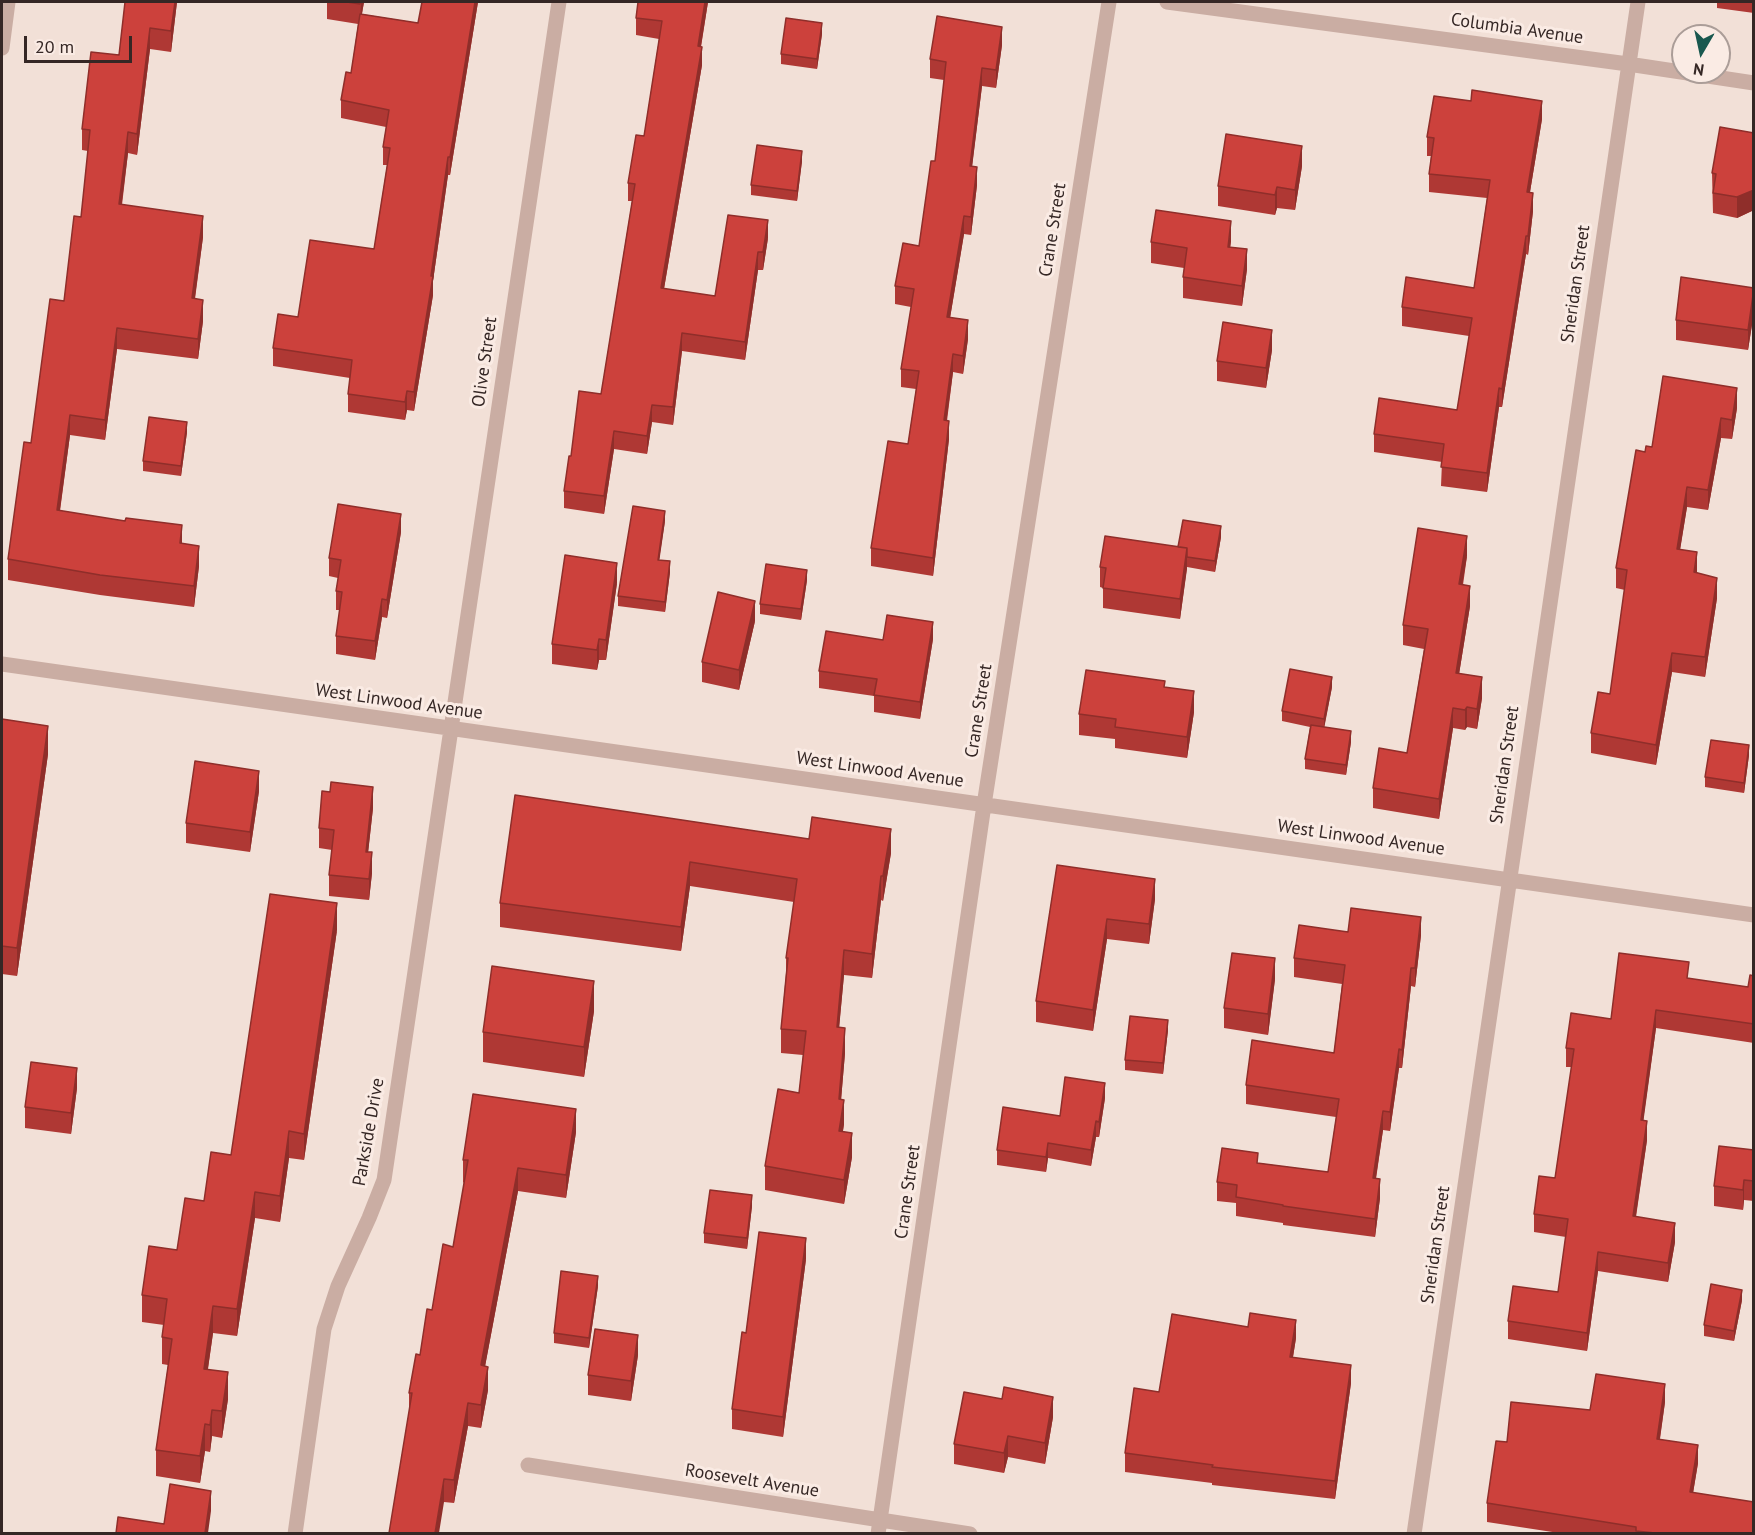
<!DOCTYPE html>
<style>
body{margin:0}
#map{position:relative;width:1755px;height:1535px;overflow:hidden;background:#f2e0d7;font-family:"PT Sans",sans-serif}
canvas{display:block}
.frame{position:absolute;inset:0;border:3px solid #352725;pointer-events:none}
.north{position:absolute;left:1671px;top:24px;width:60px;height:60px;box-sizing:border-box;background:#faebe4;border:2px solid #ab9d98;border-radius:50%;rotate:189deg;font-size:16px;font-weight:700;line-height:24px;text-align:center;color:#352725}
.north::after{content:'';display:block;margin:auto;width:21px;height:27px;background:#19584f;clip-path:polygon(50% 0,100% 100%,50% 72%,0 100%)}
.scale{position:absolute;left:24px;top:36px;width:108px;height:27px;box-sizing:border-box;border:3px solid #352725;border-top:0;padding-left:8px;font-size:18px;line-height:21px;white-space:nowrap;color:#352725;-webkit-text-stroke:4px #faebe4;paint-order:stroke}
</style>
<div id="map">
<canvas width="1755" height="1535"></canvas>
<div class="frame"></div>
<div class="north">N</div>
<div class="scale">20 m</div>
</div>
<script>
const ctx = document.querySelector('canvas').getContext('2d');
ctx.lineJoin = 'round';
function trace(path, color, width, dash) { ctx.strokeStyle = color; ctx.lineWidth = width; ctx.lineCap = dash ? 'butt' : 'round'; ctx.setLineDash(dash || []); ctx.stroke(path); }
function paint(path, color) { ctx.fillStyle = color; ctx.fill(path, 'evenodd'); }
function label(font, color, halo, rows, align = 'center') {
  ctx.font = font + ' "PT Sans",sans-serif'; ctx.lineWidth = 6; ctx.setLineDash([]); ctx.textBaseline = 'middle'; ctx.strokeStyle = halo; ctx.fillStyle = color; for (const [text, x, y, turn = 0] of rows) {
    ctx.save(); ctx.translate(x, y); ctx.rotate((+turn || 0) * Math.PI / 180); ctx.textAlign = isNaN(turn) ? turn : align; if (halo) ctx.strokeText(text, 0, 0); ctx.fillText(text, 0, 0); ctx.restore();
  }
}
const minor = new Path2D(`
 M1167,2L1628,64L1754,83
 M2,48L8,2
 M2,664L1754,915
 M528,1465L970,1534
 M295,1534L324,1329L338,1286L369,1218L384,1180L559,2
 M878,1534L984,805L1109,2
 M1414,1534L1638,2`);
const wall = new Path2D(`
 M177,2L171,52L150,49L137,155L128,153L122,205L203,237L195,299L203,321L198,359L117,349L105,440L70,435L60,511L182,544L199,566L194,607L100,595L8,580V559L31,443L64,301L81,217L88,151L82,150V129L119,55Z
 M327,2H364L362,14L418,23L478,2L450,175H448L433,281V295L414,411L407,410L405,420L348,412V394L350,378L273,366V348L298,317L374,249L387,165H383V147L386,127L341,118V100L351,73L358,24L327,19Z
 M708,2L701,47L702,65L664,289L715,296L768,238L763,270H758L745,360L682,351L673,425L652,422L647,454L614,449L604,514L564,508V491L571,456L601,394L632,201H628V183L644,136L659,39L636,35V18Z
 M1717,2H1754V13L1717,8Z
 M822,34L817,69L781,64V54Z
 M1002,45L996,88L982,86L972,166L977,185L971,235L964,234L950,318L968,339L963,374L953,372L947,421L949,439L933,576L871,566V548L908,444L916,389L901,387V369L911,307L895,304V286L919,246L935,161L944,80L930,78V59Z
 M1542,119L1530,192L1533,211L1528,255L1526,254L1502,407H1499L1487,492L1441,486L1442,462L1374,452V434L1457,410L1469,336L1402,326V307L1474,288L1487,198L1429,192V174L1431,156H1427V137Z
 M1754,133V210L1737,218L1713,213L1712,173Z
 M802,161L797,201L751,195V185Z
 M1302,166L1295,210L1277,208L1275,215L1218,206V186Z
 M1231,241L1230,247L1247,269L1242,306L1183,298V277L1184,268L1151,263V242Z
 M1754,288V312L1748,350L1676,340V320Z
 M1272,350L1266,388L1217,381V361Z
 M1737,408L1732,439L1721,438L1708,510L1687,507L1680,549L1697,573L1717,598L1705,677L1672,672L1656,765L1591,753V733L1610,694L1625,590L1616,588V568L1645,452Z
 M187,432L181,476L143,471V461Z
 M665,521L659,560L670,572L665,612L618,606V596Z
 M401,532L387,618L382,617L375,660L336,654V636L340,610H336V591L338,578L329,576V558Z
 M1221,537L1215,572L1187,567L1180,619L1103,608V588L1100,587V567Z
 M1467,556L1463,585L1470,606L1459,674L1482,698L1477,729L1467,727L1465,730L1453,728L1439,819L1373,808V788L1407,753L1424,649L1403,645V625Z
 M807,580L801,620L760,614V604Z
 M617,583L606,660H599L597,670L552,664V644Z
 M755,621L739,690L702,682V662Z
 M933,639L920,719L874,712V696L819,688V671Z
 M1332,687L1324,727L1351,742L1346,775L1305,769V759L1310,727L1282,721V711Z
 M1165,688L1194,712L1187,758L1115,748V739L1079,735V714Z
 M2,719L48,754L17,976L2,974Z
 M1749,755L1744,793L1705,787V777Z
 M259,791L250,852L186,843V823Z
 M515,795L891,853L883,901L881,900L872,978L844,975L839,1027L845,1053L841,1100L844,1124L843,1131L852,1157L844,1204L765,1190V1166L799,1093L803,1055L781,1053V1029L786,973V958L794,902L690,886L681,951L500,927V903Z
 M373,808L368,852L372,873L369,900L329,896V875L332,850L319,848V828Z
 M1057,865L1155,899L1149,944L1107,939L1093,1031L1036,1022V1001Z
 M337,930L304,1160L289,1158L280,1222L255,1218L237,1336L213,1333L208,1369L228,1399L222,1438L212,1436L210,1452L205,1451L200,1483L156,1476V1450L168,1365L162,1364V1337L164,1325L142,1322V1295L177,1250L204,1201L231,1155Z
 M1348,932L1421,935L1415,987L1411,986L1402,1068H1399L1390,1131L1383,1130L1376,1179L1380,1198L1375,1237L1283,1225V1223L1236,1216V1203L1217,1201V1182L1258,1163L1328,1172L1336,1117L1246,1104V1085L1334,1053L1342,984L1294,977V958Z
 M1754,976V1043L1656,1028L1643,1121L1647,1140L1636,1217L1675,1242L1668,1282L1598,1271L1587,1351L1508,1339V1321L1558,1292L1566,1237L1534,1232V1214L1555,1178L1572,1067H1566V1048L1611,1019L1689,979L1748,987Z
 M1275,979L1268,1035L1224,1028V1008Z
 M594,1011L584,1077L483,1062V1032Z
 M1168,1030L1163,1074L1125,1070V1060Z
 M77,1088L71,1134L25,1128V1107Z
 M1105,1098L1099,1137H1096L1091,1166L1048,1158L1046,1172L997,1165V1150L1060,1116Z
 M576,1132L566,1198L518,1191L485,1366L488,1390L481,1428L468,1426L454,1503L444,1502L409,1412V1393L432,1310L453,1247L464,1183L463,1182V1160Z
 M1754,1150V1201L1744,1200L1743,1210L1714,1206V1186Z
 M752,1206L747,1249L704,1243V1233Z
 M806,1259L783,1437L732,1429V1409L746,1333Z
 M598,1286L589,1348L554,1343V1333Z
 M1742,1300L1734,1341L1704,1336V1325Z
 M1296,1338L1293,1357L1351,1383L1335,1499L1212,1485V1483L1125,1472V1453L1159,1392Z
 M638,1355L631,1401L588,1395V1375Z
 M1665,1402L1660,1439L1698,1463L1693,1493L1754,1533H1559L1487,1522V1503L1507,1442L1590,1410Z
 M1053,1417L1045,1464L1008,1457L1004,1473L954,1464V1444Z`);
const shadedWall = new Path2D(`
 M175,2H177L171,52V31Z
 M361,2H364L360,24Z
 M475,2H478L450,175V157Z
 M705,2H708L698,64V46Z
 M822,23V34L817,69V59Z
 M1002,27V45L996,88V70Z
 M150,28V49L137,155V134Z
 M702,47V65L661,306V288Z
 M982,68V86L970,184V166Z
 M1542,101V119L1527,210V192Z
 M128,132V153L119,225V204Z
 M1302,146V166L1295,210V190Z
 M802,151V161L797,201V191Z
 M448,157V175L433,281V295L414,411V392Z
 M977,167V185L971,235V217Z
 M1277,187V208L1275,215V195Z
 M1754,190V210L1737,218V197Z
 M1533,193V211L1528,255V236Z
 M203,216V237L192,319V298Z
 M964,216V234L947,336V317Z
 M768,220V238L763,270V252Z
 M1231,221V241L1228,267V247Z
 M1526,236V254L1502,407V389Z
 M1247,249V269L1242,306V286Z
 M758,252V270L745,360V342Z
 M1754,292V312L1748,350V330Z
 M203,300V321L198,359V339Z
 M968,320V339L963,374V356Z
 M117,328V349L105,440V420Z
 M1272,330V350L1266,388V368Z
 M682,333V351L673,425V407Z
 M953,354V372L944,439V420Z
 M1499,388V407L1487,492V473Z
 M1737,388V408L1732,439V420Z
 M407,391V410L405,420V402Z
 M652,405V422L647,454V436Z
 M70,415V435L57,531V510Z
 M1721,418V438L1708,510V490Z
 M949,421V439L933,576V558Z
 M187,422V432L181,476V466Z
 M614,431V449L604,514V496Z
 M1687,487V507L1677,569V549Z
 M665,511V521L658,570V560Z
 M401,514V532L387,618V600Z
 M182,525V546L180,543Z
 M1221,526V537L1215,572V561Z
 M1467,536V556L1459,604V584Z
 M199,546V566L194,607V586Z
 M1187,548V569L1180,619V599Z
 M1697,552V572L1694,592V572Z
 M670,561V572L665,612V602Z
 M617,563V583L606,660V640Z
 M807,570V580L801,620V609Z
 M1717,578V598L1705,677V657Z
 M1470,586V606L1456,693V673Z
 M382,599V617L375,660V641Z
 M755,601V621L739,690V670Z
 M933,622V639L920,719V702Z
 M599,639V660L597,670V650Z
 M1672,653V672L1656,765V745Z
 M1332,677V687L1324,729V719Z
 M1482,677V698L1477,729V709Z
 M1194,691V712L1187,758V737Z
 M1467,707V727L1465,730V710Z
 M1453,708V728L1439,819V799Z
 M48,726V754L17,976V948Z
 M1351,731V742L1346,775V765Z
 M1749,745V755L1744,793V783Z
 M259,771V791L250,852V832Z
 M373,787V808L366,872V852Z
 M891,829V853L883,901V876Z
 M372,852V873L369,900V879Z
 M690,862V886L681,951V927Z
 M881,876V900L872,978V954Z
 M1155,879V899L1149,944V924Z
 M337,903V930L304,1160V1134Z
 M1421,917V935L1415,987V968Z
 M1107,919V939L1093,1031V1010Z
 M844,950V975L837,1051V1027Z
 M1275,958V979L1268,1035V1014Z
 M1411,968V986L1402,1068V1050Z
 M594,981V1011L584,1077V1047Z
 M1656,1010V1028L1641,1139V1120Z
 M1168,1020V1030L1163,1074V1063Z
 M845,1028V1053L839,1124V1099Z
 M1399,1049V1068L1390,1131V1112Z
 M77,1068V1088L71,1134V1113Z
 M1105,1083V1098L1099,1137V1122Z
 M844,1100V1124L839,1155V1131Z
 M576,1109V1132L566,1198V1175Z
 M1383,1111V1130L1373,1197V1178Z
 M1096,1121V1137L1091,1166V1150Z
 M1647,1121V1140L1633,1235V1216Z
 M289,1131V1158L280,1222V1196Z
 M852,1133V1157L844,1204V1180Z
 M1048,1143V1158L1046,1172V1157Z
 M518,1168V1191L481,1388V1365Z
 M1380,1179V1198L1375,1237V1219Z
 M1744,1180V1200L1743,1210V1190Z
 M255,1192V1218L237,1336V1309Z
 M752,1195V1206L747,1249V1238Z
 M1675,1223V1242L1668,1282V1263Z
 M806,1238V1259L783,1437V1417Z
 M1598,1252V1271L1587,1351V1333Z
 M598,1276V1286L589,1348V1338Z
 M1742,1290V1300L1734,1341V1331Z
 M213,1306V1333L204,1395V1369Z
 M1296,1320V1338L1290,1375V1357Z
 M638,1335V1355L631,1401V1381Z
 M1351,1365V1383L1335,1499V1481Z
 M488,1367V1390L481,1428V1405Z
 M228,1372V1399L222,1438V1411Z
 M1665,1384V1402L1657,1458V1439Z
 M1053,1397V1417L1045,1464V1443Z
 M468,1403V1426L454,1503V1480Z
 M212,1410V1436L210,1452V1425Z
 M205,1424V1451L200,1483V1456Z
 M1008,1436V1457L1004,1473V1453Z
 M1698,1445V1463L1690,1511V1492Z
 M444,1479V1502L439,1533H435Z
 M211,1491V1511L208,1533H205Z`);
const building = new Path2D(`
 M125,2H175L171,31L150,28L137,134L128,132L119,204L203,216L192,298L203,300L198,339L117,328L105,420L70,415L57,510L125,521L126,518L182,525L180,543L199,546L194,586L100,575L8,559L24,442L31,443L50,299L64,301L74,216L81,217L90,130L82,129L91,52L119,55Z
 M347,2H361L360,4Z
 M422,2H475L450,157H448L431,276H433L414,392L407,391L405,402L348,394L352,360L273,348L278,314L298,317L310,240L374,249L390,148L383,147L389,110L341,100L346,72L351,73L360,14L418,23Z
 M638,2H705L698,46L702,47L661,288L715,296L728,215L768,220L763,252H758L745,342L682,333L673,407L652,405L647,436L614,431L604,496L564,491L569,456H571L579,391L601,394L635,184L628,183L636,135L644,136L662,21L636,18Z
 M937,16L1002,27L996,70L982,68L970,166L977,167L971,217L964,216L947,317L968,320L963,356L953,354L944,420L949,421L933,558L871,548L888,441L908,444L919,371L901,369L914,289L895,286L903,243L919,246L931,161H935L946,62L930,59Z
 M786,18L822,23L817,59L781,54Z
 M1472,90L1542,101L1527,192L1533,193L1528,236H1526L1502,389L1499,388L1487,473L1441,467L1444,444L1374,434L1379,398L1457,410L1472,318L1402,307L1406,277L1474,288L1490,180L1429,174L1434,138L1427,137L1434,96L1471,101Z
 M1720,127L1754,133V190L1737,197L1713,193L1716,174L1712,173Z
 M1226,134L1302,146L1295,190L1277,187L1275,195L1218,186Z
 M757,145L802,151L797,191L751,185Z
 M1156,210L1231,221L1228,247L1247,249L1242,286L1183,277L1187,248L1151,242Z
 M1681,277L1754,288L1748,330L1676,320Z
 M1223,322L1272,330L1266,368L1217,361Z
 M1663,376L1737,388L1732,420L1721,418L1708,490L1687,487L1677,549L1697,552L1694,572L1717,578L1705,657L1672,653L1656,745L1591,733L1598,692L1610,694L1627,570L1616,568L1636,450L1645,452L1646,446L1652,447Z
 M149,417L187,422L181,466L143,461Z
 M338,504L401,514L387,600L382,599L375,641L336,636L342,592L336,591L341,560L329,558Z
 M633,506L665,511L658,560L670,561L665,602L618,596Z
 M1183,520L1221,526L1215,561L1187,557V548L1178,547Z
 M1418,528L1467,536L1459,584L1470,586L1456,673L1482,677L1477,709L1467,707L1465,710L1453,708L1439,799L1373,788L1379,748L1407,753L1428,629L1403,625Z
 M1105,536L1187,548L1180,599L1103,588L1106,568L1100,567Z
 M565,555L617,563L606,640L599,639L597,650L552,644Z
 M766,564L807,570L801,609L760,604Z
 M718,592L755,601L739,670L702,662Z
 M887,615L933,622L920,702L874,695L877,679L819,671L826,631L883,640Z
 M1290,669L1332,677L1324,719L1282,711Z
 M1086,670L1165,681L1164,687L1194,691L1187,737L1115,727L1116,719L1079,714Z
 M2,719L48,726L17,948L2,946Z
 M1311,725L1351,731L1346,765L1305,759Z
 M1711,740L1749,745L1744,783L1705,777Z
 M195,761L259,771L250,832L186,823Z
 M331,782L373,787L366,852H372L369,879L329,875L334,830L319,828L322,791L330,792Z
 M515,795L809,839L812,817L891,829L883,876H881L872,954L844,950L837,1027L845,1028L839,1099L844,1100L839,1131L852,1133L844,1180L765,1166L778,1089L799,1093L806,1031L781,1029L788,958H786L797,879L690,862L681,927L500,903Z
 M1057,865L1155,879L1149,924L1107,919L1093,1010L1036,1001Z
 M270,894L337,903L304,1134L289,1131L280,1196L255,1192L237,1309L213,1306L204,1369L228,1372L222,1411L212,1410L210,1425L205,1424L200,1456L156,1450L172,1339L162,1337L167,1299L142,1295L149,1246L177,1250L185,1198L204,1201L211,1152L231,1155Z
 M1351,908L1421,917L1415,968H1411L1402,1050L1399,1049L1390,1112L1383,1111L1373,1178L1380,1179L1375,1219L1283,1206V1205L1236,1197L1237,1185L1217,1182L1222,1148L1258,1153L1257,1163L1328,1172L1339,1099L1246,1085L1252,1040L1334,1053L1345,965L1294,958L1299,925L1348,932Z
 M1232,953L1275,958L1268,1014L1224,1008Z
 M1619,953L1689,962L1687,978L1748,987L1750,975L1754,976V1024L1656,1010L1641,1120L1647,1121L1633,1216L1675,1223L1668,1263L1598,1252L1587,1333L1508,1321L1513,1286L1558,1292L1568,1219L1534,1214L1539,1176L1555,1178L1574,1049L1566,1048L1571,1013L1611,1019Z
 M492,966L594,981L584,1047L483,1032Z
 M1130,1016L1168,1020L1163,1063L1125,1060Z
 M31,1062L77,1068L71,1113L25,1107Z
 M1065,1077L1105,1083L1099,1122L1096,1121L1091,1150L1048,1143L1046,1157L997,1150L1003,1107L1060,1116Z
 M473,1094L576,1109L566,1175L518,1168L481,1365L488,1367L481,1405L468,1403L454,1480L444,1479L435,1533H389L412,1393H409L416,1354L420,1355L427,1309L432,1310L443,1244L453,1247L468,1160H463Z
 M1719,1146L1754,1150V1181L1744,1180L1743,1190L1714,1186Z
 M710,1190L752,1195L747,1238L704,1233Z
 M759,1232L806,1238L783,1417L732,1409L742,1332L746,1333Z
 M561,1271L598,1276L589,1338L554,1333Z
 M1711,1284L1742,1290L1734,1331L1704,1325Z
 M1250,1313L1296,1320L1290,1357L1351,1365L1335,1481L1212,1467L1213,1465L1125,1453L1134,1388L1159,1392L1172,1314L1248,1327Z
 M595,1329L638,1335L631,1381L588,1375Z
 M1596,1374L1665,1384L1657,1439L1698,1445L1690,1492L1754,1502V1533H1655L1636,1531V1527L1487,1503L1496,1441L1507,1442L1511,1402L1590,1410Z
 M1004,1387L1053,1397L1045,1443L1008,1436L1004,1453L954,1444L964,1392L1002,1399Z
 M170,1484L211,1491L205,1533H116L118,1517L164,1524Z`);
const streetNames = [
 ["Columbia Avenue",1517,29,8],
 ["Crane Street",1053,230,-81],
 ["Sheridan Street",1576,284,-82],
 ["Olive Street",485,362,-82],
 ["West Linwood Avenue",399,702,8],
 ["Crane Street",979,711,-81],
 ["Sheridan Street",1505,765,-82],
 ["West Linwood Avenue",880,770,8],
 ["West Linwood Avenue",1361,838,8],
 ["Parkside Drive",369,1132,-80],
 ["Crane Street",908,1192,-82],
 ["Sheridan Street",1436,1245,-82],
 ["Roosevelt Avenue",752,1481,9]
];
trace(minor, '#caada3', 15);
paint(wall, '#af3834');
paint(shadedWall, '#8f2e2a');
paint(building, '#cc413c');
trace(building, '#8f2e2a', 1.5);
label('18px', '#352725', '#faebe4', streetNames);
</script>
